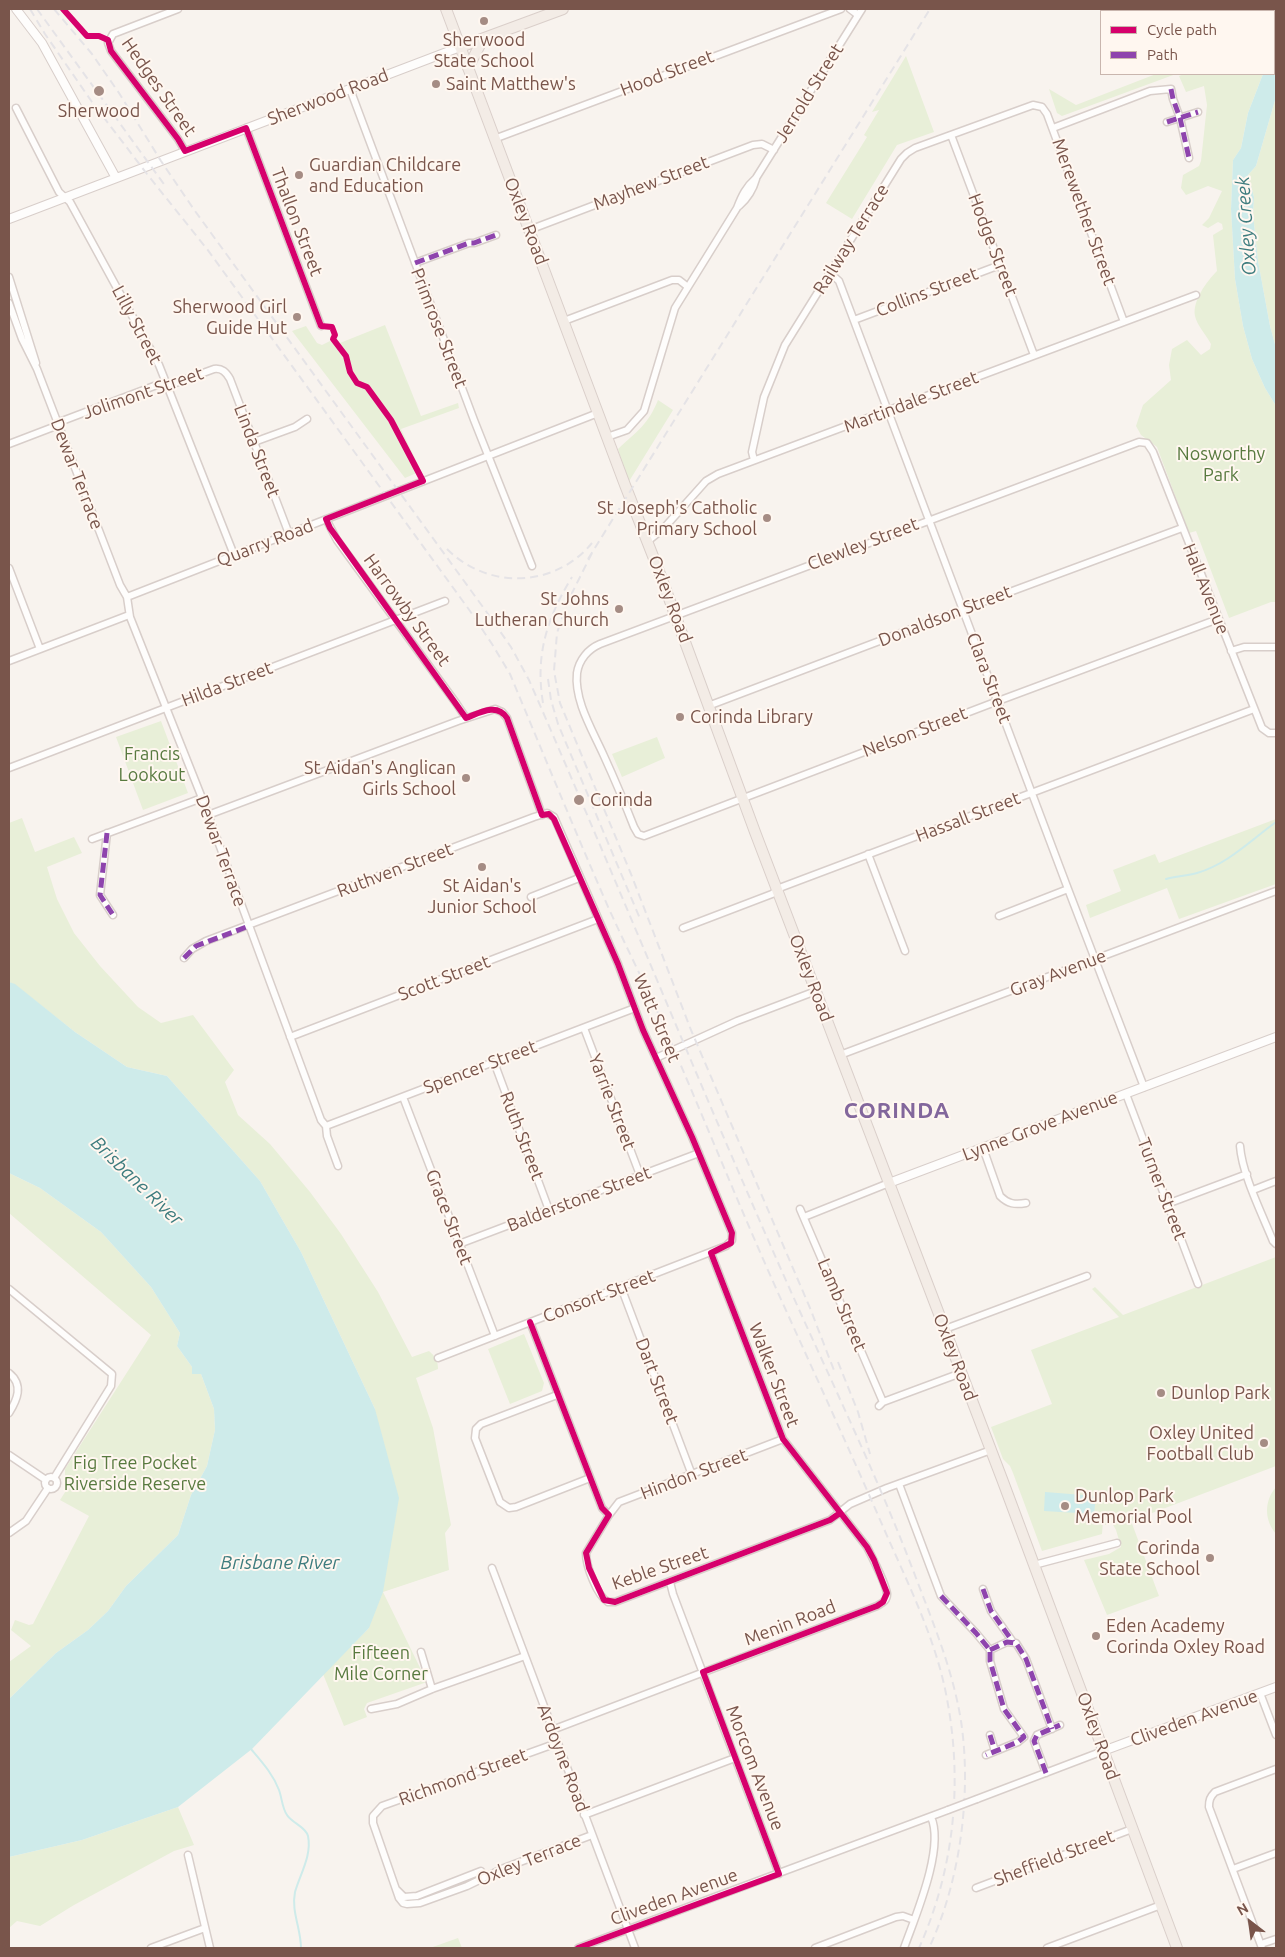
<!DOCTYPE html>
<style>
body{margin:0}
#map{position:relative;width:1285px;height:1957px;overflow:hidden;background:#f8f3ee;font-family:Ubuntu,sans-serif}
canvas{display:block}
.frame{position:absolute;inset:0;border:10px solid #79554b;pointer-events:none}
.legend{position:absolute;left:1100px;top:10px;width:175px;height:65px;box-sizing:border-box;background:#fff7f0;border:1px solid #c9b6ae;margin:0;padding:6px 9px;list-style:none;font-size:15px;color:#79554b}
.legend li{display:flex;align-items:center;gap:10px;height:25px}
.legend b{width:25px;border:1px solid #c9b6ae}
.north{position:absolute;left:1225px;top:1897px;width:50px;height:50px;-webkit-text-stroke:4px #fff7f0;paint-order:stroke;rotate:330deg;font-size:14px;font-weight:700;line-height:20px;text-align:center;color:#79554b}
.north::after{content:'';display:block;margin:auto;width:18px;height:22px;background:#79554b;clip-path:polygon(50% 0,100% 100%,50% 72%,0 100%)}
</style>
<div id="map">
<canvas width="1285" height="1957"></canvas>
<div class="frame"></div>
<ul class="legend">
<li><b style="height:6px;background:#d6006c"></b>Cycle path</li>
<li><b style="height:6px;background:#8e44ad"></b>Path</li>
</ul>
<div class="north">N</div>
</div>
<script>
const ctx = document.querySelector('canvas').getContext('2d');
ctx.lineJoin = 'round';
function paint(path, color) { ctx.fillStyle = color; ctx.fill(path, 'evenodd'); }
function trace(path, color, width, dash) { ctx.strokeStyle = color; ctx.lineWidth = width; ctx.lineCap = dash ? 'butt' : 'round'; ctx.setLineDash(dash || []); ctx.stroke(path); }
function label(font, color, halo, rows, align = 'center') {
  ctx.font = font + ' Ubuntu,sans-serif'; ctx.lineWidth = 4; ctx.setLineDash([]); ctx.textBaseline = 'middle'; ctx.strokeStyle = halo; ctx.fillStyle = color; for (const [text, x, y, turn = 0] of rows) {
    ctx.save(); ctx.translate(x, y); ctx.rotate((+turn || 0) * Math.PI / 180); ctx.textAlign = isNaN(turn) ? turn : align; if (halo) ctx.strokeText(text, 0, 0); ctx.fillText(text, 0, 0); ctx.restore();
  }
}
const green = new Path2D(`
 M906,56L934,132L897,145L852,219L826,203L867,137L864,135L879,110L872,112Z
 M1156,74H1176L1062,116L1057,113L1049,89L1076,105Z
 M1184,74H1263L1248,113L1241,148L1233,160L1231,209L1235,279L1243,326L1252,359L1265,388L1276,406V602H1271L1229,618L1196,531L1189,533L1157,447L1141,435L1136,426L1143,405L1171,380L1169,365L1172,349L1187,340L1201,355L1210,349L1211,344C1206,335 1197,325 1195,316C1192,301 1207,281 1217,271L1213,235L1223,229L1222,224L1218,222L1208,228L1202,225L1209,218L1222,191L1208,186L1186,195L1181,188L1183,175L1199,166L1201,161L1207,105L1204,86L1186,92L1179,76Z
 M1276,97V348L1270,326L1258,261L1253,214L1254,197L1248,175L1256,166Z
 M385,325L421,416L458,403L459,408L401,429L421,471L405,478L292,331L306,326L317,343L322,345L330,341L335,345Z
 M658,400L673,410L628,483L618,449C637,431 648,425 658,400Z
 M161,721L188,793L143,810L116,737Z
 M657,737L665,758L622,777L612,754Z
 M22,818L35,852L74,837L82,853L47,867L57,899L74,933L100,966L138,1007L161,1023L193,1015L234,1070L225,1082L238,1115L270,1144L310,1192L341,1234L378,1292L412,1357L429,1351C435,1356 438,1361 438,1369L416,1378L433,1428L451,1525L445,1533L449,1570L383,1592L427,1682L367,1703L364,1709L367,1717L344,1726L323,1674L369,1628L375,1409L301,1252L260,1181L167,1076L127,1067L75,1032L15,985L9,982V823Z
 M1276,819V884L1179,919L1167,888L1090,918L1086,905L1121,891L1113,870L1155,854L1159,863Z
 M9,1173L40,1188L101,1232L151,1287L180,1333L177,1346L192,1367V1374H201L214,1409L215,1430L207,1466L191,1495L178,1535L126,1586L108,1611L88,1630L56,1653L9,1699V1662L31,1646L11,1630L15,1620L29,1625L33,1624L89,1516L60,1500L69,1486L65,1480V1469L151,1335L9,1213Z
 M1276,1257V1466L1131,1521L1159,1596L1107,1615L1084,1560L1109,1554L1121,1547L1116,1530L1112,1523L1105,1525L1103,1521L1102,1534L1042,1551L1013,1473L1010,1466L1003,1459L991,1427L1052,1404L1031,1350L1119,1317L1092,1289L1095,1287L1123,1315Z
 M524,1334L544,1383L542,1391L510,1404L488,1349Z
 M1276,1487V1534C1264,1520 1264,1501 1276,1487Z
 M178,1807L194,1845L174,1851L74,1905L40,1926L17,1921L9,1928V1857L82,1840Z
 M458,1938L462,1948H430Z`);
const water = new Path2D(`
 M1276,36V97L1256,166L1248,175L1254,197L1253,214L1258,261L1270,326L1276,348V406L1265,388L1252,359L1243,326L1235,279L1231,209L1233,160L1241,148L1248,113L1263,74H1274V43Z
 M9,982L15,984L75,1032L127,1067L167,1076L260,1181L301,1252L375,1409L399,1498L383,1592L369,1628L252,1749L178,1807L82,1840L9,1857V1699L56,1653L88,1630L108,1611L126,1586L178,1535L191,1495L207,1466L215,1430L214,1409L201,1374H192V1367L177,1346L180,1333L151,1287L101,1232L40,1188L9,1173Z
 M1045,1492L1096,1496L1094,1514L1044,1511Z`);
const stream = new Path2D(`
 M1166,879C1176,876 1187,876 1197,873C1228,864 1251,840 1276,822
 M251,1749C262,1762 273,1774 279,1790C282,1798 282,1808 287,1815C292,1823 306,1827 308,1836C312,1856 300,1874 295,1892C291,1911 301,1929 301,1948`);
const minor = new Path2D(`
 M178,9L113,34L108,43L111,51L178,139L185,151
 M850,9L858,15
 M350,89L474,420L532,566
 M16,108L59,192L70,202L159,365L234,555
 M1167,122L1198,112
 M246,128L321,326
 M1053,128L1150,91L1171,89L1173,99L1180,118L1189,158
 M951,135L1034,355
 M494,139L841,9
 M739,206C748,198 753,190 756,179
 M529,230L753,145L762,144L774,150
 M415,263L469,243H474L496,235
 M830,273L839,281L1068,889L1144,1087
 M9,277L36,363
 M9,303L22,339L37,369L120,585L127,597L130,617L202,798L321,1120L326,1126L327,1136L338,1166
 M854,320L1000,265
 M564,321L672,280H679L688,287
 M607,437L627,430L644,411L675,308L737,208C742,195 746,187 756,178L862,9
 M254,442L295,427L307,419
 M9,444L56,426L62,421L162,383L173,384L214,369C222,368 226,372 230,379L289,534
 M754,460L752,452L764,397L785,345L901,159L907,153L915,148L1033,105L1042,107L1047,114L1124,322
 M326,519L337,540L456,703L466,718
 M648,541L664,528L706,481L718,474L1196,295
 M9,568L40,649
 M127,597L598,413
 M1218,619L990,704L644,836L638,834L634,827C625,804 615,780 604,756C593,731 574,701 577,673C579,660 588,649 600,644L1139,442L1147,443L1153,452L1262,728L1269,733H1276
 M1231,651L1244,647H1276
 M9,661L129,615
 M708,706L956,612L1182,528
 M9,768L445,601
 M208,815L458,721L495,709L502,712L507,718L542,815
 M107,833L100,895L113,915
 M92,839L202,798
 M868,854L905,951
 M531,897L579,878
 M999,916L1068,889
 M683,928L772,894L782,887L1254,709
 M184,958L192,949L206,941L534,817L547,813L554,817L618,964L643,1030L692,1137L732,1233V1240L726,1246L438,1358
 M584,1028L640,1175
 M290,1037L598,919
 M840,1055L1276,891
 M656,1058L737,1021L816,991
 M494,1062L549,1210
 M1126,1094L1198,1284
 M403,1097L495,1336
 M326,1126L635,1008
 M1240,1146C1242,1174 1262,1214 1273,1241L1276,1244
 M983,1148L1000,1196C1008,1204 1015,1205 1026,1203
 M1253,1190L1276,1181
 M1167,1204L1247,1174
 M800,1209L883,1402
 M804,1217L889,1183
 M459,1244L699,1153
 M621,1287L692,1475
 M9,1289L112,1374L111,1386L54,1478
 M530,1322L602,1508L609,1515L586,1553C586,1566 597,1596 608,1602H615L830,1520L850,1504L887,1488L991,1450
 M945,1329L1087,1276
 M9,1373C24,1385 17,1400 9,1413
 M557,1395L481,1424L476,1429L475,1438L500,1502L509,1508L516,1507L590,1478
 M879,1406L883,1402L961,1373
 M9,1455L46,1480
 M45 1483a6 6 0 1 1 12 0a6 6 0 1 1-12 0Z
 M899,1484L941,1596L976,1633L990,1650V1661L1004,1709L1024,1737L1018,1742L986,1755
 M609,1515L619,1502L783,1439
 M9,1533L26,1521L48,1488
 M1034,1565L1117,1543
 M492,1568L635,1948
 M670,1582L673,1594L779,1874
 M983,1589L991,1611L1013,1642
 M990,1650L1007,1642L1016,1643L1026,1659L1052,1729
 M421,1652L432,1689
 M1260,1693L1276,1735
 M371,1709L397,1704L432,1689L525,1656
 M552,1730L877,1606C882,1603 887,1601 887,1594C886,1584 872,1557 867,1547L783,1439L711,1253
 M990,1735L995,1751
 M557,1743L382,1806L373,1816V1823L399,1898L403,1903L407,1904L420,1903L467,1886L504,1868L592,1835
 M1046,1773L1034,1741L1037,1735L1060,1725
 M977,1799L1103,1751
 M584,1815L735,1758
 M188,1855L210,1948
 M1233,1869L1276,1853
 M976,1888L1132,1829
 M397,1890L404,1897L417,1896L481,1871
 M1261,1944L1276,1939
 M151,1948L205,1928
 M578,1948L948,1810
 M815,1948L896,1917L903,1916L914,1920
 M904,1948C915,1917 945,1848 931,1817
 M1047,1948L1161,1905
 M1262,1948L1209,1807C1209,1800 1210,1797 1215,1792L1276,1769`);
const tertiary = new Path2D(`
 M16,9L42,43L116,178
 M9,219L460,47
 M889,1183L1276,1037
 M1103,1751L1276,1687`);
const primary = new Path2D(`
 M446,9L625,485L660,574L755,832L1002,1479L1177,1948
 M460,47L563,9
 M468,68L483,39`);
const rail = new Path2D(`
 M30,9L45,34L92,102L147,174L207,249L470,611L492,644L510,674C543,753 575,831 609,909C629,953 651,996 670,1040C708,1128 744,1218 784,1306C819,1383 854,1460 888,1538C911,1590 937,1643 947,1699C963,1783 954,1870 919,1948
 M37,9L166,187
 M54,9L92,54L119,93L161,161L195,211L488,614L511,647L529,680C613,872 692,1067 776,1258C823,1365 875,1469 916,1578C934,1625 953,1671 961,1721C972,1794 960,1882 929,1948
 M447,549C488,590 555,588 592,543
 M592,553L567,603L557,633L554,671L560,703L631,874L691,1030L810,1308L835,1373
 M588,559L930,9
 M548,679L551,700L558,724L641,921
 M543,703C535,655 547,618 572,577
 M838,1362L858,1412L870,1454`);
const minorBridge = new Path2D(`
 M948,1810L977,1799`);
const quiet = new Path2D(`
 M1171,89L1173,99L1180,118L1189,158
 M1167,122L1198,112
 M415,263L469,243H474L496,235
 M107,833L100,895L113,915
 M184,958L196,946L249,926
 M983,1589L991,1611L1013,1642
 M941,1596L976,1633L990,1650V1661L1004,1709L1024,1737L1018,1742L986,1755
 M990,1650L1007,1642L1016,1643L1026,1659L1052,1729
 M990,1735L995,1751
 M1046,1773L1034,1741L1037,1735L1060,1725`);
const cycleway = new Path2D(`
 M63,9L87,36H99L108,40L111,51L178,139L185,151L246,128L321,326L332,327L335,335L333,339L346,356L350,372L357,383L367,387L391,420L423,481L326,519L330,528L466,718C479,713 497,702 507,718L542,815L549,814L554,819L618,964L643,1030L692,1137L732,1233L731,1243L711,1253L783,1439L867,1547L874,1560L887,1593L883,1602L877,1606L703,1672L779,1874L578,1948
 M530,1322L602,1508L609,1515L586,1553L589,1568L604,1600L615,1602L830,1520L840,1513`);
const markers = [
 [484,21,5,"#a58c84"],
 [436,84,5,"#a58c84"],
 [99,91,6,"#a58c84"],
 [299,175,5,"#a58c84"],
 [297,317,5,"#a58c84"],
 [767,518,5,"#a58c84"],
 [619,609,5,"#a58c84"],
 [680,717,5,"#a58c84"],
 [466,778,5,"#a58c84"],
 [579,800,6,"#a58c84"],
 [482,867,5,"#a58c84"],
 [1161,1393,5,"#a58c84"],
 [1264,1443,5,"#a58c84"],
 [1065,1506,5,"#a58c84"],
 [1210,1558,5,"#a58c84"],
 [1096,1636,5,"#a58c84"]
];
const poiNames = [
 ["Sherwood",484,40,"center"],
 ["State School",484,61,"center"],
 ["Saint Matthew's",446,84],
 ["Sherwood",99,111,"center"],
 ["Guardian Childcare",309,165],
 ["and Education",309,186],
 ["Sherwood Girl",287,307,"right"],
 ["Guide Hut",287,328,"right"],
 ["St Joseph's Catholic",757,508,"right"],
 ["Primary School",757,529,"right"],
 ["St Johns",609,599,"right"],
 ["Lutheran Church",609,620,"right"],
 ["Corinda Library",690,717],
 ["St Aidan's Anglican",456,768,"right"],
 ["Girls School",456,789,"right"],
 ["Corinda",590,800],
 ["St Aidan's",482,886,"center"],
 ["Junior School",482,907,"center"],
 ["Dunlop Park",1171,1393],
 ["Oxley United",1254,1433,"right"],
 ["Football Club",1254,1454,"right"],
 ["Dunlop Park",1075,1496],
 ["Memorial Pool",1075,1517],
 ["Corinda",1200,1548,"right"],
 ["State School",1200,1569,"right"],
 ["Eden Academy",1106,1626],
 ["Corinda Oxley Road",1106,1647]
];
const streetNames = [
 ["Hood Street",667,73,-21],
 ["Hedges Street",159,87,55],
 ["Jerrold Street",809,93,-58],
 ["Sherwood Road",328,97,-21],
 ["Mayhew Street",651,183,-21],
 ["Merewether Street",1084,212,70],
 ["Oxley Road",526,221,69],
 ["Thallon Street",297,222,69],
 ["Railway Terrace",851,239,-58],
 ["Hodge Street",993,245,69],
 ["Collins Street",927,292,-21],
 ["Lilly Street",137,325,62],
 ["Primrose Street",439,328,69],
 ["Jolimont Street",143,393,-19],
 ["Martindale Street",911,402,-21],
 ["Linda Street",257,451,69],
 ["Dewar Terrace",77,474,69],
 ["Quarry Road",265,543,-21],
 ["Clewley Street",863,544,-21],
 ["Hall Avenue",1206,589,68],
 ["Oxley Road",670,599,69],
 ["Harrowby Street",407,610,54],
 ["Donaldson Street",945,616,-21],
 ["Clara Street",989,678,69],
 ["Hilda Street",227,684,-21],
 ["Nelson Street",915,732,-21],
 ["Hassall Street",968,817,-21],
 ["Dewar Terrace",221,851,70],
 ["Ruthven Street",395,870,-21],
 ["Gray Avenue",1058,973,-21],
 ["Scott Street",444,978,-21],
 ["Oxley Road",811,978,69],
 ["Watt Street",657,1018,67],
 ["Spencer Street",480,1067,-21],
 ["Yarrie Street",612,1102,69],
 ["Lynne Grove Avenue",1040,1126,-21],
 ["Ruth Street",522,1136,69],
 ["Turner Street",1162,1189,69],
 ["Balderstone Street",579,1199,-21],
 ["Grace Street",449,1217,69],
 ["Consort Street",599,1296,-21],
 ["Lamb Street",842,1305,67],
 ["Oxley Road",955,1357,69],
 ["Walker Street",774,1375,69],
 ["Dart Street",657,1381,69],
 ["Hindon Street",694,1474,-21],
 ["Keble Street",660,1568,-19],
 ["Menin Road",790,1623,-21],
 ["Cliveden Avenue",1194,1718,-20],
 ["Oxley Road",1098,1736,70],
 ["Ardoyne Road",563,1758,69],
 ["Morcom Avenue",755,1768,69],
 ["Richmond Street",463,1777,-20],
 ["Sheffield Street",1054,1858,-21],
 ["Oxley Terrace",529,1860,-22],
 ["Cliveden Avenue",674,1897,-20]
];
const parkNames = [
 ["Nosworthy",1221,454],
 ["Park",1221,475],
 ["Francis",152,754],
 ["Lookout",152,775],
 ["Fig Tree Pocket",135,1463],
 ["Riverside Reserve",135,1484],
 ["Fifteen",381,1653],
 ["Mile Corner",381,1674]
];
const waterNames = [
 ["Oxley Creek",1246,226,-94],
 ["Brisbane River",137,1181,44],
 ["Brisbane River",280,1563]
];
const districtNames = [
 ["CORINDA",897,1111]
];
paint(green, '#e8efd8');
paint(water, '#ceebea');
trace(stream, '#ceebea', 2);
trace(minor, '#d8ceca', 9);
trace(tertiary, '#d8ceca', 10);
trace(primary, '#dacfca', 12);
trace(minor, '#fefdfc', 6);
trace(tertiary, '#fefdfc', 8);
trace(primary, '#f3ece6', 10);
trace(rail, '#e5e3e6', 2, [8, 5]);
trace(minorBridge, '#d8ceca', 9, []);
trace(minorBridge, '#fefdfc', 6);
trace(quiet, '#8e44ad', 5, [10, 5]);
trace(cycleway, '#d6006c', 6);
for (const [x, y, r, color] of markers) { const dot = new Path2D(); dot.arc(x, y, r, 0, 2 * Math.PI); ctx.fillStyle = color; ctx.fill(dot); trace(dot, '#fff7f0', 2); }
label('18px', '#79554b', '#fff7f0', poiNames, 'left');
label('18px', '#79554b', '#fff7f0', streetNames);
label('18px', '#587a3f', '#fff7f0', parkNames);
label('italic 19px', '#3d7c7e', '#fff7f0', waterNames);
ctx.letterSpacing = '1px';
label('bold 22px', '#83679c', '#fff7f0', districtNames);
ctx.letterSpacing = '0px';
</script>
